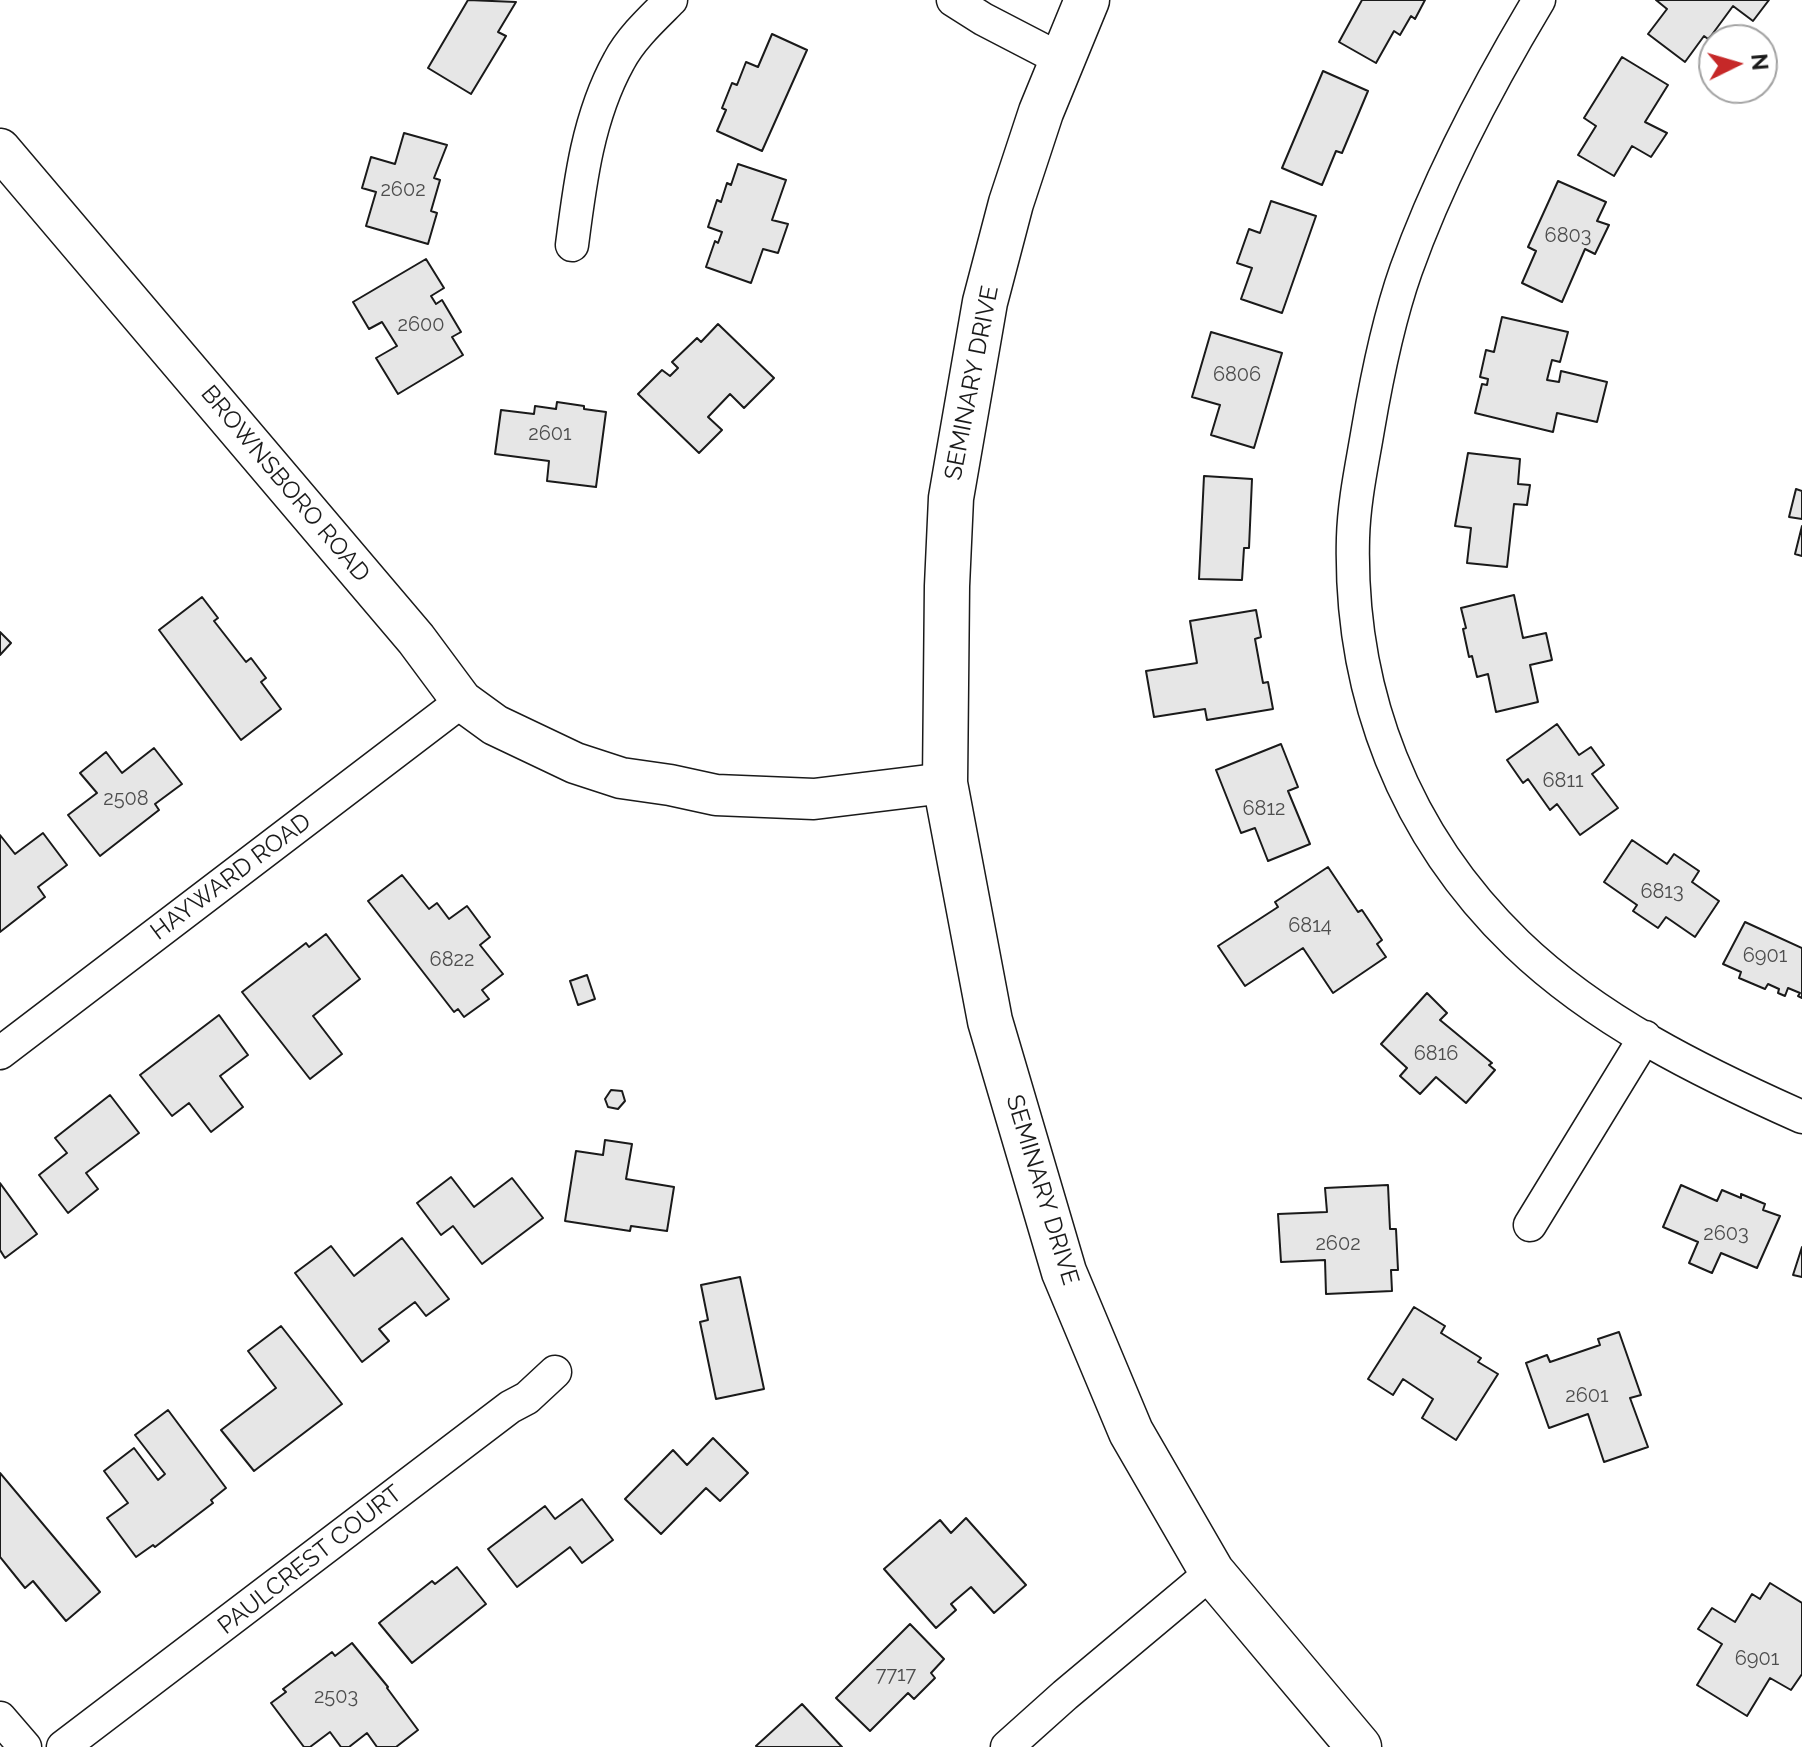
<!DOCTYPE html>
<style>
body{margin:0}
#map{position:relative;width:1802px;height:1747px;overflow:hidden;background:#fff;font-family:Raleway,sans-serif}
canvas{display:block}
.north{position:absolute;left:1698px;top:24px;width:80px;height:80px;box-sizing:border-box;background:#fff;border:2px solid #a3a3a3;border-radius:50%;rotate:85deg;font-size:22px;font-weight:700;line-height:32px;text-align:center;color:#1a1a1a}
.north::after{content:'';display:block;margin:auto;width:28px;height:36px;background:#c62828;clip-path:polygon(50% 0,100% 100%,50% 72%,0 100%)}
</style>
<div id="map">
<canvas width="1802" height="1747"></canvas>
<div class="north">N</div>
</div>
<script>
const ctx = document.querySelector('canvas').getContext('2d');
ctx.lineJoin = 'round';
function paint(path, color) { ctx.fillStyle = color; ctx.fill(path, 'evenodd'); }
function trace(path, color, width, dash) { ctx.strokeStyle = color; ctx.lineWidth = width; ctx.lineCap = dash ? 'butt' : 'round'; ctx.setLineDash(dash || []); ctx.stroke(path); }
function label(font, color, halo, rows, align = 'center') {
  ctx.font = font + ' Raleway,sans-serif'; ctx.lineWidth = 6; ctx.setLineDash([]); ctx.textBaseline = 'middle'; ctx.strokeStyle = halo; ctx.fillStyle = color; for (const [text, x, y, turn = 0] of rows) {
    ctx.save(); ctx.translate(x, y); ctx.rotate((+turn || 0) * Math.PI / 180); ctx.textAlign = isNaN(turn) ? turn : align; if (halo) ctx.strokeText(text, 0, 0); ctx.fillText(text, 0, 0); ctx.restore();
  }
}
const building = new Path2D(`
 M468,0L516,2L498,32L506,36L471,94L428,68Z
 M1362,0H1425L1415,19L1411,16L1400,35L1394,31L1376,63L1339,42Z
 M1656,0H1769L1753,21L1733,6L1711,36L1708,39L1704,36L1685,62L1648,34L1667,9Z
 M772,34L807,50L762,151L717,131L726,110L722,108L732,83L737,85L746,62L758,67Z
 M1622,57L1668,85L1645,122L1667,133L1651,157L1632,146L1614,176L1578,155L1596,126L1584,118Z
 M1323,71L1368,91L1342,153L1336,151L1322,185L1282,168Z
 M404,133L447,145L434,178L440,180L431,211L437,213L428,244L366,226L376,192L362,188L371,157L395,164Z
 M738,164L786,180L772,220L788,224L778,253L763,249L751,283L706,267L715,241L718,243L722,232L708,227L717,200L721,202L727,183L731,185Z
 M1558,181L1606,202L1597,221L1609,225L1595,254L1585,249L1562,302L1522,283L1536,251L1528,247Z
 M1271,201L1316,216L1282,313L1241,299L1252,268L1237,263L1249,229L1260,233Z
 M426,259L444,288L431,296L436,304L442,300L461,332L452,337L463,355L398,394L376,358L397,346L382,322L369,329L353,302Z
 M1502,317L1568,332L1560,362L1552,360L1547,380L1559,382L1561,371L1607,382L1597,422L1557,413L1553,432L1475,413L1482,384L1487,385L1488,379L1480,377L1486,350L1494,352Z
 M718,324L774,378L744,408L730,394L708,417L722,430L699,453L638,394L662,370L670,376L678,368L672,362L697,338L701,342Z
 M1211,332L1282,353L1254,448L1211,435L1220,405L1192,397Z
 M557,402L584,406V409L606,412L596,487L547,481L549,461L495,454L501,410L534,414L535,406L556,409Z
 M1468,453L1520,459L1518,484L1530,485L1527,505L1514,504L1507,567L1467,563L1471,528L1455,526Z
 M1204,476L1252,479L1249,548H1244L1242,580L1199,579Z
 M1796,489L1802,491V519L1789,517Z
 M1802,526V556L1795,554Z
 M1514,595L1523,638L1546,633L1552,660L1530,665L1538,702L1496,712L1488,674L1477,677L1472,656L1469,657L1463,629L1466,628L1461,608Z
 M202,597L218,618L214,621L246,662L251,658L266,678L261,682L281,709L241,740L159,630Z
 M1256,610L1261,637L1255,639L1263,683L1268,682L1273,709L1207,720L1205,709L1154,717L1146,671L1197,663L1190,621Z
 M0,632L11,643L0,655Z
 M1557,724L1579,755L1591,747L1604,765L1592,774L1618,808L1580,835L1557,804L1550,810L1528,779L1523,783L1507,760Z
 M1281,744L1298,787L1288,791L1310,844L1268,861L1255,828L1241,833L1216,770Z
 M154,748L182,784L155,804L159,810L100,856L68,815L97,793L80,773L106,752L122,773Z
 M43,833L67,865L38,887L45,897L0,932V835L15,854Z
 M1632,840L1667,864L1674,854L1699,871L1692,882L1719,901L1695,937L1666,917L1658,928L1633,911L1637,905L1604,882Z
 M1328,867L1358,912L1362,910L1382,940L1377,944L1386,957L1333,993L1303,948L1245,986L1218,946L1278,907L1275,902Z
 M402,875L429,909L437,903L449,919L467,906L490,937L480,945L503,974L482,990L489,999L464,1017L458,1009L454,1012L368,901Z
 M1745,922L1802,948V998L1798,996L1800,993L1788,988L1785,996L1778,993L1779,989L1768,984L1765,989L1739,978L1741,972L1723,964Z
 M326,934L360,979L313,1016L342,1054L310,1079L242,992L306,943L309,947Z
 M587,975L595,999L578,1005L570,981Z
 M1427,993L1447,1013L1440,1020L1492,1063L1489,1065L1495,1070L1466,1103L1436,1077L1420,1094L1400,1076L1407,1068L1381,1044Z
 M219,1015L248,1055L220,1076L243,1107L211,1132L189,1103L172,1116L140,1075Z
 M611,1090L622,1091L625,1101L618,1109L608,1107L605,1099Z
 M110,1095L139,1133L86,1173L98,1189L68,1213L39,1175L67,1153L55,1138Z
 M605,1140L632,1144L626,1179L674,1187L667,1231L631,1226L630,1231L565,1221L576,1151L603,1155Z
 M451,1177L474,1207L512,1178L543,1218L482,1264L453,1226L441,1235L417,1203Z
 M0,1183L37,1234L5,1258L0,1250Z
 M1388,1185L1390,1229H1396L1398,1270H1391L1392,1291L1326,1294L1325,1260L1281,1262L1278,1214L1327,1212L1325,1188Z
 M1681,1185L1717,1201L1722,1190L1741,1198V1194L1765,1204L1763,1210L1780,1216L1757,1268L1721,1253L1712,1273L1689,1263L1698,1242L1663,1227Z
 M402,1238L449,1299L426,1316L415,1302L379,1329L389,1341L362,1362L295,1273L331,1246L354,1276Z
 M1802,1247V1277L1793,1275Z
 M740,1277L764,1389L716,1399L700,1322L708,1320L701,1285Z
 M1414,1307L1445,1326L1441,1333L1481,1358L1478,1362L1498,1374L1456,1440L1422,1418L1433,1399L1403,1379L1393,1395L1368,1379Z
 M281,1326L342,1404L254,1471L221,1430L276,1388L248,1351Z
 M1619,1332L1641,1395L1630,1398L1648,1447L1604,1462L1588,1414L1549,1428L1526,1363L1547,1355L1550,1362L1600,1345L1598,1339Z
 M168,1410L226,1488L211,1500L213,1503L155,1547L153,1545L136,1557L107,1518L128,1503L104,1471L134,1448L158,1480L165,1474L135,1435Z
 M713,1438L748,1473L720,1501L706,1488L661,1534L625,1499L673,1450L687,1465Z
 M0,1473L100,1592L66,1621L33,1581L25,1588L0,1557Z
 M582,1499L613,1540L582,1563L570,1547L517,1587L488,1549L545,1506L555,1519Z
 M966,1518L1026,1585L994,1613L971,1587L951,1604L956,1610L936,1628L884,1569L940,1520L951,1533Z
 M457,1567L486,1604L412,1663L379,1623L432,1581L435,1584Z
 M1770,1583L1802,1603V1674L1791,1690L1770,1678L1747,1716L1697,1685L1722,1644L1698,1629L1712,1608L1735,1622L1752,1594L1760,1599Z
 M910,1624L944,1659L931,1673L935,1678L914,1699L908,1693L870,1731L836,1698Z
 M352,1643L388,1687L387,1688L418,1730L396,1747H377L367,1733L349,1747H341L330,1732L310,1747H304L271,1703L286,1692L283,1689L332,1652L335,1656Z
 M802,1704L842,1747H757L756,1746Z`);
const minor = new Path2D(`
 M953,0L983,19L1062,60
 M1539,0C1488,85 1440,175 1406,270C1388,321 1377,376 1368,429C1362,465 1354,501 1353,538C1349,693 1404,835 1517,944C1597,1021 1701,1072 1802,1117
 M572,245C580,182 588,117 619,61C631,38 653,18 671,0
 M0,1053L462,701
 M1530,1225L1645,1037
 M0,1718L25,1747
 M63,1747L510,1407L527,1398L555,1372
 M1007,1747L1065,1695L1212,1572`);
const tertiary = new Path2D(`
 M0,149L416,639L462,701L495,725L575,763L621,778L670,785L716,795L814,799L945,783`);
const primary = new Path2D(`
 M1087,0L1041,112L1011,203L985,302L951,498L947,586L945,783L990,1021L1064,1272L1131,1432L1212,1572L1359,1747`);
const numberNames = [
 ["2602",403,190],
 ["6803",1568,236],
 ["2600",421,325],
 ["6806",1237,375],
 ["2601",550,434],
 ["6811",1563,781],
 ["2508",126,799],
 ["6812",1264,809],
 ["6813",1662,892],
 ["6814",1310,926],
 ["6901",1765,956],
 ["6822",452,960],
 ["6816",1436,1054],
 ["2603",1726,1234],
 ["2602",1338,1244],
 ["2601",1587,1396],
 ["6901",1757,1659],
 ["7717",896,1675],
 ["2503",336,1697]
];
const streetNames = [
 ["SEMINARY DRIVE",972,383,-79],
 ["BROWNSBORO ROAD",285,484,50],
 ["HAYWARD ROAD",231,877,-37],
 ["SEMINARY DRIVE",1042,1190,73],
 ["PAULCREST COURT",310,1560,-38]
];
paint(building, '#e6e6e6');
trace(building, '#1a1a1a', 2);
trace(minor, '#1a1a1a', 35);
trace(tertiary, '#1a1a1a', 43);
trace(primary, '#1a1a1a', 47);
trace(minor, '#fff', 32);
trace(tertiary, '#fff', 40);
trace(primary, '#fff', 44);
label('20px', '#4d4d4d', null, numberNames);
label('24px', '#1a1a1a', '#fff', streetNames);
</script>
